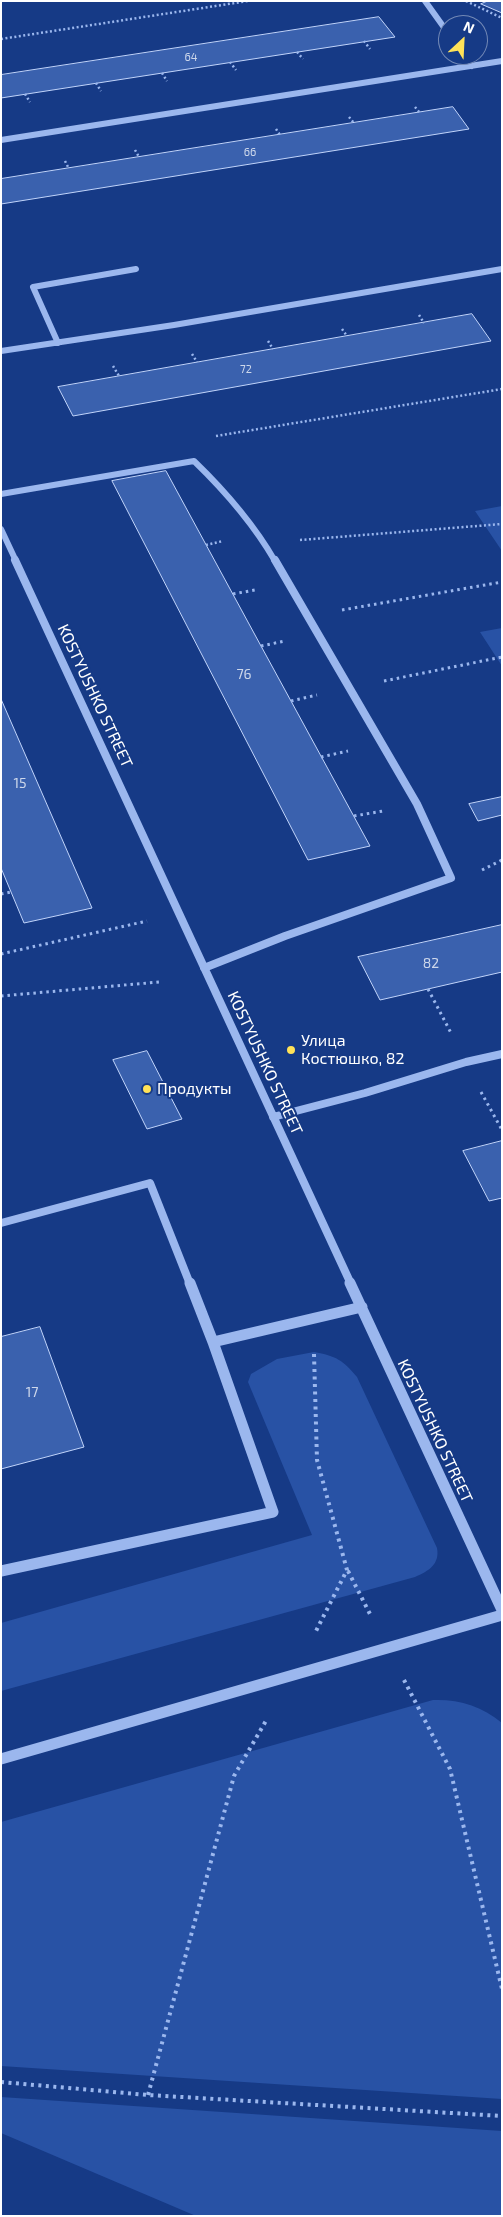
<!DOCTYPE html>
<meta charset="utf-8">
<style>
body{margin:0}
#map{position:relative;width:503px;height:2217px;overflow:hidden;background:#163a86;font-family:"Exo 2",sans-serif}
canvas{display:block}
.frame{position:absolute;inset:0;border:2px solid #fff;pointer-events:none}
.north{position:absolute;left:438px;top:15px;width:50px;height:50px;box-sizing:border-box;background:#163a86;border:1px solid #7389b6;border-radius:50%;rotate:25deg;font-size:14px;font-weight:700;line-height:20px;text-align:center;color:#fff}
.north::after{content:'';display:block;margin:auto;width:18px;height:22px;background:#ffe258;clip-path:polygon(50% 0,100% 100%,50% 72%,0 100%)}
</style>
<div id="map">
<canvas width="503" height="2217"></canvas>
<div class="frame"></div>
<div class="north">N</div>
</div>
<script>
const ctx = document.querySelector('canvas').getContext('2d');
ctx.lineJoin = 'round';
function paint(path, color) { ctx.fillStyle = color; ctx.fill(path, 'evenodd'); }
function trace(path, color, width, dash) { ctx.strokeStyle = color; ctx.lineWidth = width; ctx.lineCap = dash ? 'butt' : 'round'; ctx.setLineDash(dash || []); ctx.stroke(path); }
function label(font, color, halo, rows, align = 'center') {
  ctx.font = font + ' "Exo 2",sans-serif'; ctx.lineWidth = 4; ctx.setLineDash([]); ctx.textBaseline = 'middle'; ctx.strokeStyle = halo; ctx.fillStyle = color; for (const [text, x, y, turn = 0] of rows) {
    ctx.save(); ctx.translate(x, y); ctx.rotate((+turn || 0) * Math.PI / 180); ctx.textAlign = isNaN(turn) ? turn : align; if (halo) ctx.strokeText(text, 0, 0); ctx.fillText(text, 0, 0); ctx.restore();
  }
}
const green = new Path2D(`
 M502,506V551L475,511Z
 M502,628V666L480,632Z
 M314,1352C336,1356 343,1360 357,1377L437,1548C440,1564 429,1571 415,1577L1,1691V1623L312,1535L248,1382L251,1374L277,1359Z
 M433,1700C458,1699 482,1706 502,1723V2099L1,2066V1822Z
 M1,2097L502,2131V2216H196L1,2133Z`);
const building = new Path2D(`
 M488,1H502V13L481,4Z
 M379,17L395,37L1,98V75Z
 M453,107L469,129L1,204V179Z
 M472,314L491,341L73,416L58,387Z
 M166,471L261,646L370,846L308,860L112,481Z
 M1,699L92,908L24,923L1,868Z
 M502,797V815L478,821L469,804Z
 M502,925V972L380,1000L358,957Z
 M147,1051L182,1119L147,1129L113,1060Z
 M502,1141V1198L489,1201L463,1151Z
 M40,1327L84,1447L1,1469V1337Z`);
const pathFar2 = new Path2D(`
 M466,1L502,18
 M1,39L248,1
 M364,41L370,49
 M297,52L303,59
 M230,62L236,70
 M162,73L167,81
 M96,83L101,91
 M25,94L30,102
 M415,107L420,113
 M349,117L354,123
 M276,129L280,135
 M135,150L139,157
 M65,161L69,169
 M419,315L424,323
 M342,329L347,336
 M268,341L273,349
 M192,354L197,362
 M113,366L119,376
 M216,436L502,389
 M300,540L502,524
 M206,545L223,541`);
const pathFar1 = new Path2D(`
 M233,594L255,590
 M342,610L502,582
 M261,646L285,641
 M384,681L502,657
 M291,701L317,695
 M321,757L348,751
 M354,816L383,811
 M482,870L502,860
 M1,894L11,892
 M1,954L147,921
 M428,989L451,1033
 M1,996L159,982
 M481,1092L502,1130`);
const path = new Path2D(`
 M314,1354L317,1460L347,1570L315,1633
 M348,1571L371,1616
 M404,1680L450,1769L502,1989
 M1,2082L148,2095L502,2116
 M148,2095L234,1776L267,1719`);
const minorFar2 = new Path2D(`
 M425,1L448,33
 M464,55L472,66
 M1,140L502,61
 M58,343L33,287L136,269
 M1,351L174,325L502,269
 M1,494L194,461C225,491 253,523 275,561
 M1,529L16,561`);
const minorFar1 = new Path2D(`
 M15,560L351,1284
 M204,968L285,936L451,878L417,804L275,560
 M273,1117L365,1093L466,1062L502,1054
 M1,1223L150,1183L190,1284`);
const minor = new Path2D(`
 M350,1283L502,1610
 M213,1342L362,1307
 M1,1571L273,1512L213,1342L190,1283
 M1,1759L502,1615`);
const markers = [
 [291,1050,5,"#ffe258"],
 [147,1089,5,"#ffe258"]
];
const farNumbernames = [
 ["64",191,57],
 ["66",250,152],
 ["72",246,369]
];
const numberNames = [
 ["76",244,674],
 ["15",20,783],
 ["82",431,963],
 ["17",32,1392]
];
const streetNames = [
 ["KOSTYUSHKO STREET",95,696,65],
 ["KOSTYUSHKO STREET",265,1063,65],
 ["KOSTYUSHKO STREET",435,1431,65]
];
const poiNames = [
 ["Улица",301,1041],
 ["Костюшко, 82",301,1059],
 ["Продукты",157,1089]
];
paint(green, '#2852a5');
paint(building, '#3a61ae');
trace(building, '#c1d4fa', 1);
trace(pathFar2, '#9bb7ee', 2.5, [2, 2.5]);
trace(pathFar1, '#9bb7ee', 3, [2.5, 4]);
trace(path, '#9bb7ee', 4, [3, 4.5]);
trace(minorFar2, '#9bb7ee', 6);
trace(minorFar1, '#9bb7ee', 8);
trace(minor, '#9bb7ee', 11);
for (const [x, y, r, color] of markers) { const dot = new Path2D(); dot.arc(x, y, r, 0, 2 * Math.PI); ctx.fillStyle = color; ctx.fill(dot); trace(dot, '#163a86', 2); }
label('11px', '#ced8eb', null, farNumbernames);
label('14px', '#ced8eb', null, numberNames);
label('16px', '#fff', '#163a86', streetNames);
label('16px', '#fff', '#163a86', poiNames, 'left');
</script>
